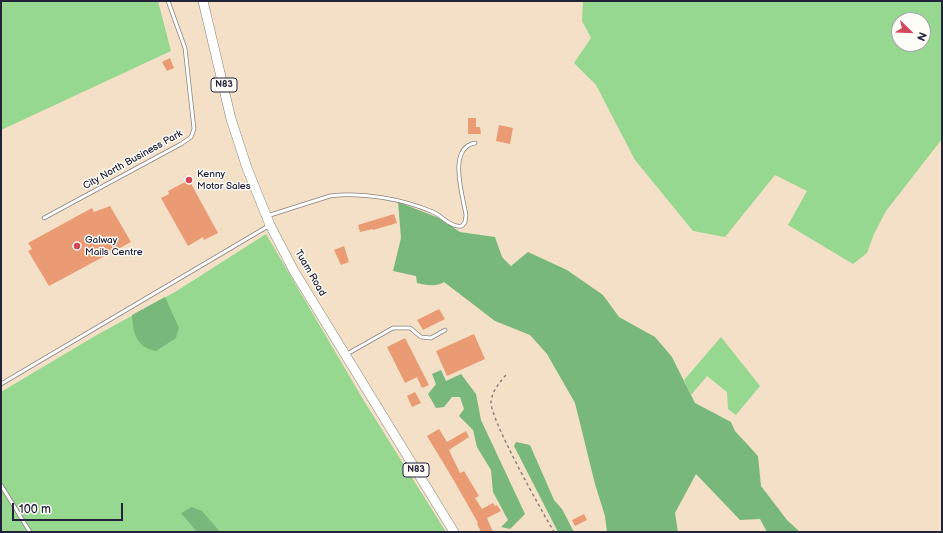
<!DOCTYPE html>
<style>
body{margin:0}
#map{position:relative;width:943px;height:533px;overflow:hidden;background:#f3e0c6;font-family:"Balsamiq Sans",sans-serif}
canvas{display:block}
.frame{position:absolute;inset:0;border:2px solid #22223b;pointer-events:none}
.north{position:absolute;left:891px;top:12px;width:40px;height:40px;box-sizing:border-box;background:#fdfcf7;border:1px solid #a5a5ac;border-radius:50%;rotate:113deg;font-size:11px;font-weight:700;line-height:16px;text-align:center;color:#22223b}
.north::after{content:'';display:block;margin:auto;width:14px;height:18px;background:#d1495b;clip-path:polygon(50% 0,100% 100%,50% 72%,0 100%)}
.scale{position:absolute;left:12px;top:503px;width:111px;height:18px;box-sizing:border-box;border:2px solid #22223b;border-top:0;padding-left:5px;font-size:12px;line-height:14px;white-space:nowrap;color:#22223b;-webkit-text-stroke:3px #fdfcf7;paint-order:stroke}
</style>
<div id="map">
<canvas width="943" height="533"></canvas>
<div class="frame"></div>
<div class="north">N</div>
<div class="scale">100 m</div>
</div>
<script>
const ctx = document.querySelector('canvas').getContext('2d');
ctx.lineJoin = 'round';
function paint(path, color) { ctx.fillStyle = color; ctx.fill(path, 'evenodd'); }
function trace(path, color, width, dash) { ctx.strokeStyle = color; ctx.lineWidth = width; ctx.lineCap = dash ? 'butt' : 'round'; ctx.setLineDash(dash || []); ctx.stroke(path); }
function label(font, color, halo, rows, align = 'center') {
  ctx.font = font + ' "Balsamiq Sans",sans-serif'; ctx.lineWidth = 3; ctx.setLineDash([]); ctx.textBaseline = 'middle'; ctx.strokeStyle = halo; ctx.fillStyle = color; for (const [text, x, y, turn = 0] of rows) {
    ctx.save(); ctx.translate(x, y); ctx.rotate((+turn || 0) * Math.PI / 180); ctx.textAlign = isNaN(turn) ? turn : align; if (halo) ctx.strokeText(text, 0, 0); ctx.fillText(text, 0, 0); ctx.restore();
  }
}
const green = new Path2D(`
 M1,1H158L171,51L1,130Z
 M583,1H942V139L886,211L874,234L867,253L853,264L788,225L807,191L775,175L725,237L693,231L635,160L596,85L574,63L591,38L582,21ZM899,20H923V44H899Z
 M266,234L364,401L446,532H1V392L95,336L175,292Z
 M721,337L760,386L736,415L728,409L727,392L707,376L691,395L684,380Z`);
const forest = new Path2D(`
 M398,202L439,218L460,232L495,237L502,257L511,266L528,252L567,270L603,295L619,317L655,337L672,357L695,403L731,422L735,431L758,456L761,486L787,520L800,532H767L760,519L740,520L696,474L675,513L678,532H607L605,516L595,484L575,403L547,354L530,335L495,321L444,282C437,287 425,285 417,283L416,276L393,271L401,238Z
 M165,297L179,328L176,338L156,351C136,347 133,333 132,315Z
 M441,370L446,381L461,374L476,394L481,420L525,514L510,529L501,527L508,520L493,492L491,470L477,447L473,430L459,416L464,409L460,397H452L444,407L436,408L428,394L436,384L432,374Z
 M516,442L530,445L554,500L562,509L574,532H558L514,446Z
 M192,507L202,511L220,532H197L181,513Z`);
const building = new Path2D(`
 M170,58L174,68L167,71L162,62Z
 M468,118H476V127H480L481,134H468Z
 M499,125L513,128L510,144L496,141Z
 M189,180L218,233L204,240L203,237L188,246L161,198L169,194L168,191Z
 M110,206L131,242L49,286L28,251L32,249L28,243L92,208L94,212Z
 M394,214L397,223L373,230V229L360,232L358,225Z
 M344,246L349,262L341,265L334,250Z
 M439,309L445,319L423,330L417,320Z
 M474,334L485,359L447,376L436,351Z
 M405,338L429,385L422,388L417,377L405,383L387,347Z
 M415,392L421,403L412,407L407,396Z
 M439,429L447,442L466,431L469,437L449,450L460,473L464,471L479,496L475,498L482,509L493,503L495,506L497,505L501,511L487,518L493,532H481L477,524L478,523L453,479L427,436Z
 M584,514L587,520L575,526L572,520Z`);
const path = new Path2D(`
 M506,375C499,383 493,390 491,401C489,418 543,513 554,532`);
const service = new Path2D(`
 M267,216L330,196C363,192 403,199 433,212C442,216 451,228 462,226L465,222L466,215C463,196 447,148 475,143
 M44,218L181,144L191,137L194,129L185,48L168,1
 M347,354L393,328H410L421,337L431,338L445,330
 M1,384L270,225
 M1,485L30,532`);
const primary = new Path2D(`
 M203,1L231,119L247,168L270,225L294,271L454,532`);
const markers = [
 [189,180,4,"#d1495b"],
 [77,246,4,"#d1495b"]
];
const shields = [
 [224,85,26],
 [416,470,26]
];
const shieldNames = [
 ["N83",224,85],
 ["N83",416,470]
];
const streetNames = [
 ["City North Business Park",133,160,-29],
 ["Tuam Road",310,273,60]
];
const poiNames = [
 ["Kenny",197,174],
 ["Motor Sales",197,186],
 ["Galway",85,240],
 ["Mails Centre",85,252]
];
paint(green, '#96d890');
paint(forest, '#78b87a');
paint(building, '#ea9b73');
trace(service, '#8a8180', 4.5);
trace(primary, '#8a8180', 10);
trace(path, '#8a8180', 1.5, [3, 3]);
trace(service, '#fff', 3);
trace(primary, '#fff', 9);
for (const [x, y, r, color] of markers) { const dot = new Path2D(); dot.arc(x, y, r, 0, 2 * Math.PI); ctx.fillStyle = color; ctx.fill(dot); trace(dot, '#fdfcf7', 1.5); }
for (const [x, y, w] of shields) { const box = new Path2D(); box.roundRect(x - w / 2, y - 7, w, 14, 3); ctx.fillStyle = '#fdfcf7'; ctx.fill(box); trace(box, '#22223b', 1); }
label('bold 9px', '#22223b', null, shieldNames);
label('10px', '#22223b', '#fdfcf7', streetNames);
label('10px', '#22223b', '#fdfcf7', poiNames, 'left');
</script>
